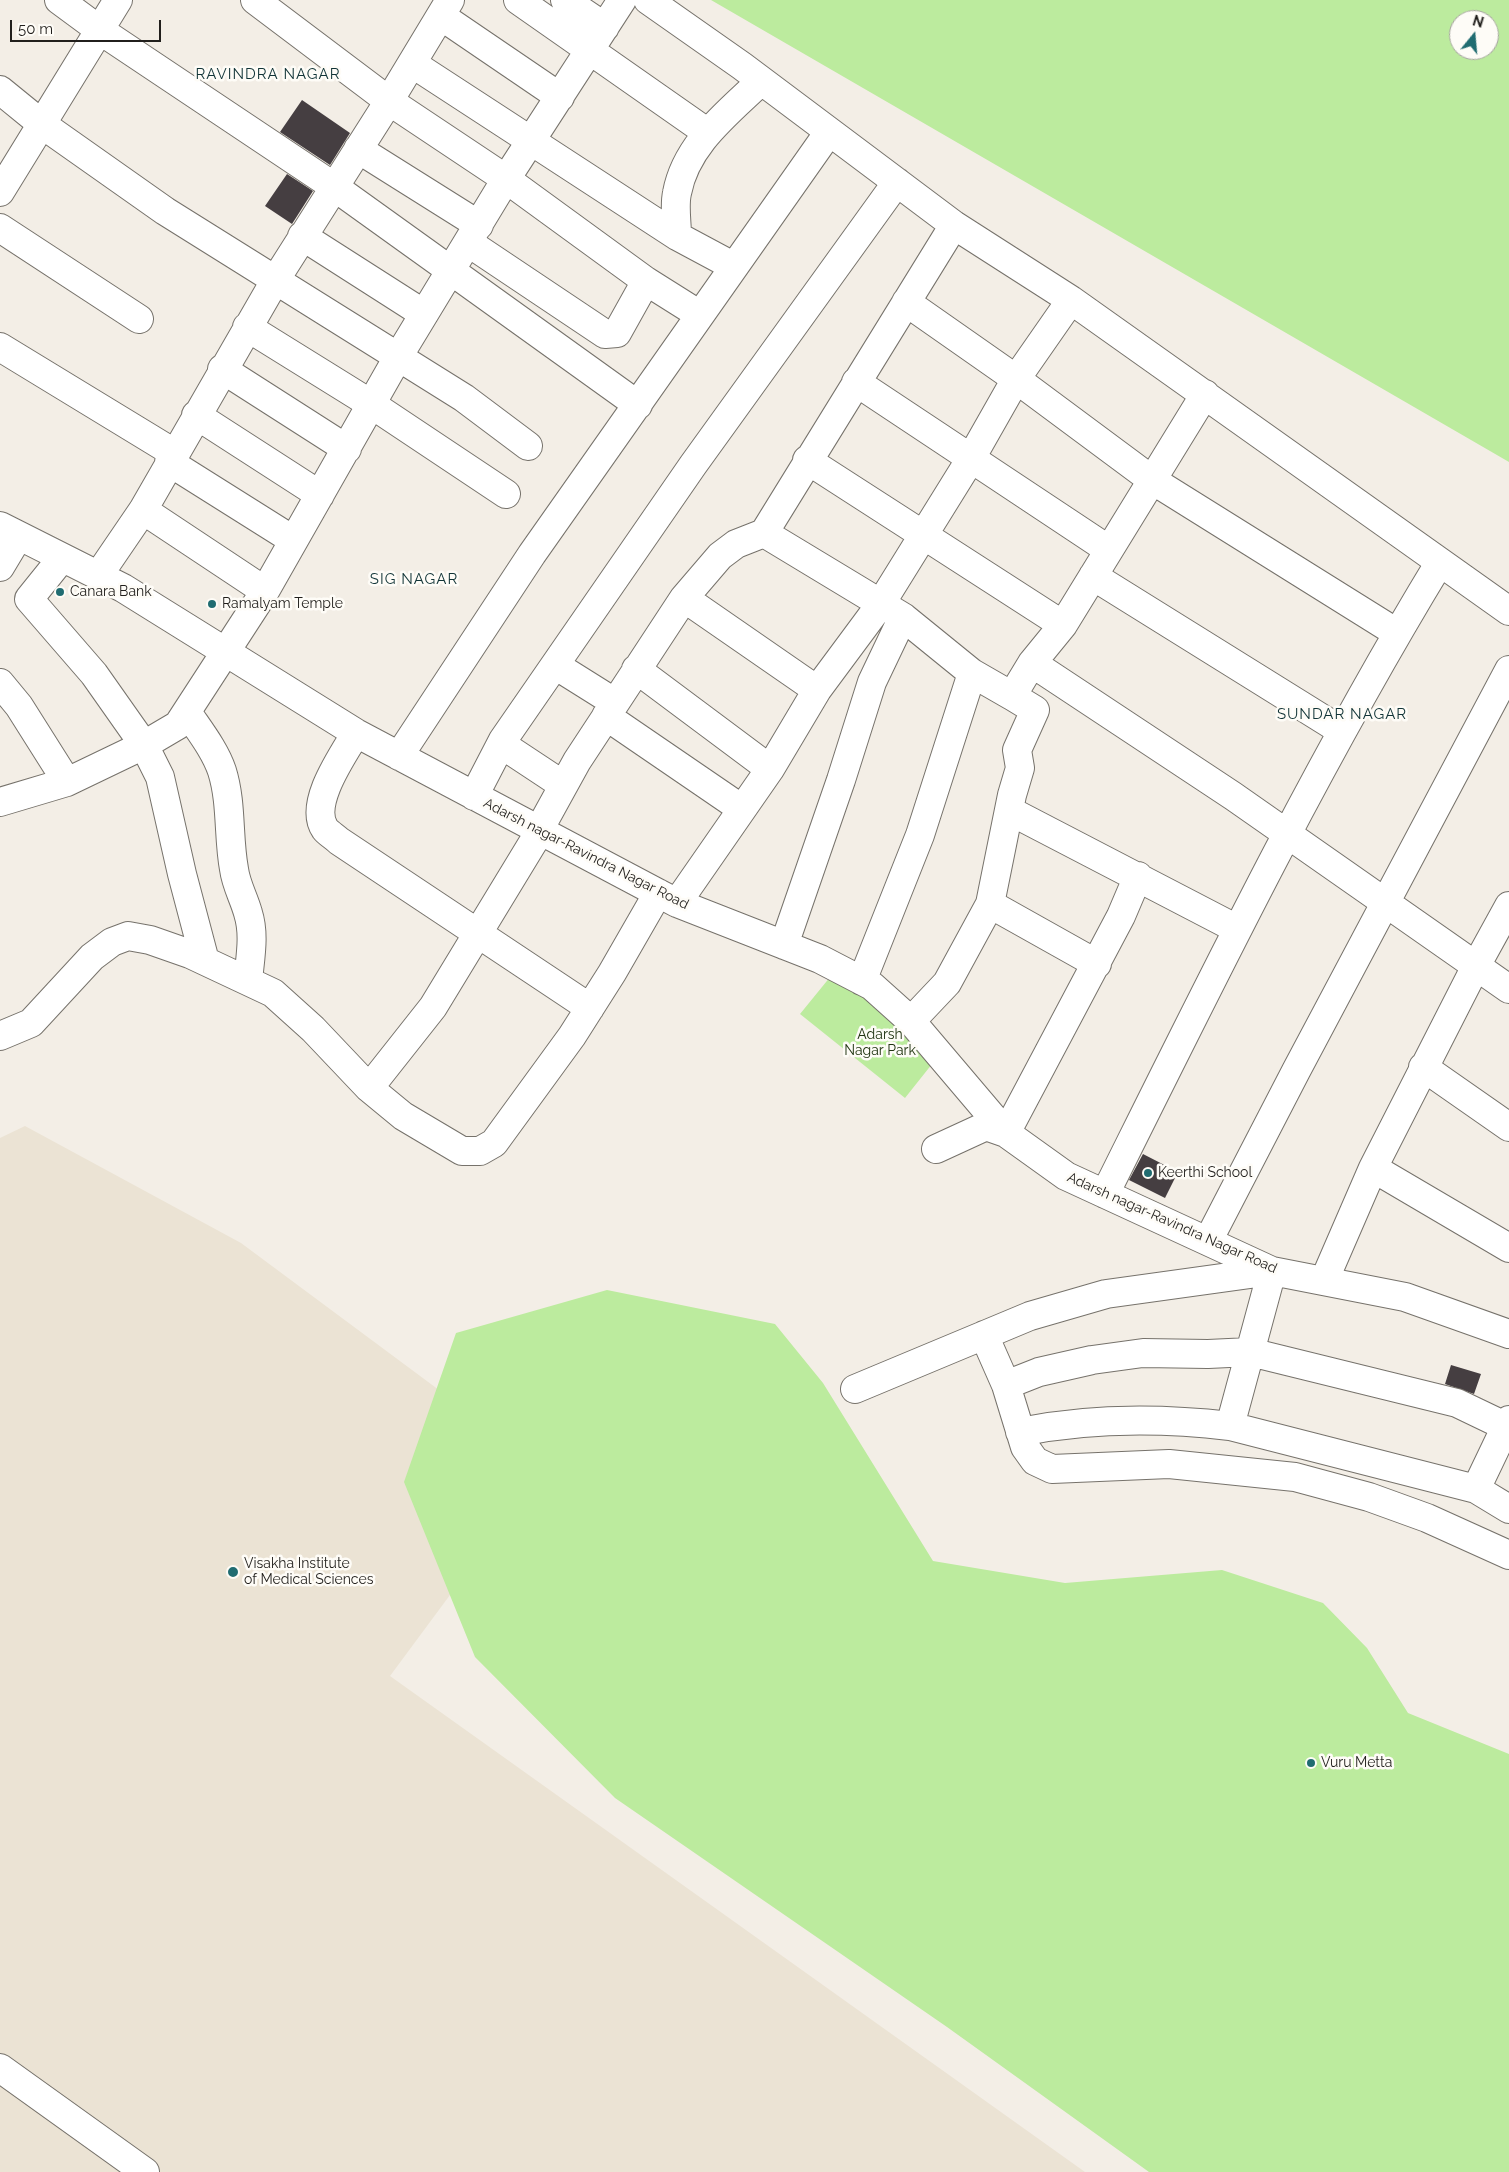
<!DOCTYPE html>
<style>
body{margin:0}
#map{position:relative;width:1509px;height:2172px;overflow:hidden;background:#f3eee6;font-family:Raleway,sans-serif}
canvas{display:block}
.north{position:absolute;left:1449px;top:10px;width:50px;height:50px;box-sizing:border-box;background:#fefcf7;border:1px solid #a6a49f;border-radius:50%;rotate:17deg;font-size:14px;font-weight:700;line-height:20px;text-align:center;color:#211f1c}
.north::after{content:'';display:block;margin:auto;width:18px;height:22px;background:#206c71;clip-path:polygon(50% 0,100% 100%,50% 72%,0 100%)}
.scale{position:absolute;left:10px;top:20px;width:151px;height:22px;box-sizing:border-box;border:2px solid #211f1c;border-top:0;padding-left:6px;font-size:15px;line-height:18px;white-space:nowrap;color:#211f1c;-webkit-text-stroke:4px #fefcf7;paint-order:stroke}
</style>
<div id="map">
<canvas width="1509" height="2172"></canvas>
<div class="north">N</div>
<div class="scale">50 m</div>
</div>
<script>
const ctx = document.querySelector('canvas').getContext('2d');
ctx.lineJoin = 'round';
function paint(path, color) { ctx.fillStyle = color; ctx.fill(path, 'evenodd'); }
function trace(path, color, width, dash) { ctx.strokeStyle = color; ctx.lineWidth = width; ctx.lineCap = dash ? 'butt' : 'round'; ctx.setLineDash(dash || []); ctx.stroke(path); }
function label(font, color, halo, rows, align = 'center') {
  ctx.font = font + ' Raleway,sans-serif'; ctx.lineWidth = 5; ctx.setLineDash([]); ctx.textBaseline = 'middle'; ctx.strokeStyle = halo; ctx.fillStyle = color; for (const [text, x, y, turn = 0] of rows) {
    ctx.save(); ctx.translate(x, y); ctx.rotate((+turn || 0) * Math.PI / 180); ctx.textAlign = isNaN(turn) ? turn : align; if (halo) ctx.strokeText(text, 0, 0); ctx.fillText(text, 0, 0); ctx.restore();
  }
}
const built = new Path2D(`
 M25,1126L241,1243L544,1468L390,1676L1085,2172H0V1138Z`);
const green = new Path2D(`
 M711,0H1509V462ZM1459,20H1489V50H1459Z
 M835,971L940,1054L905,1098L800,1014Z
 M607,1290L775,1324L823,1383L933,1561L1065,1583L1222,1570L1323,1603L1367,1648L1408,1713L1509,1754V2172H1149L947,2027L615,1798L475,1657L404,1482L456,1333Z`);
const building = new Path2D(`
 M302,100L350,133L330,165L280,132Z
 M287,174L313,191L292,224L265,206Z
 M1143,1154L1178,1172L1165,1198L1129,1180Z
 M1451,1365L1481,1374L1474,1394L1445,1384Z`);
const minor = new Path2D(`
 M59,0L101,31L333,186L638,405
 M255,0L389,101L506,179L646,281L700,315
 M518,0L708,133
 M565,0L605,27
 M648,0L742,66L954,225L1071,300L1509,611
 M441,16L560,97
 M413,64L677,236L733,266
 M0,90L43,125L165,211L464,398L528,446
 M358,149L479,225
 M0,192L118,0
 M0,228L139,319
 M302,236L424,314
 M677,236C677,222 674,206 677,193C686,144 728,113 761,81
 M469,243L605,334L617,333L646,281
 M906,302L1016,379L1152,480L1397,633
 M247,327L371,404L506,494
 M0,347L174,453
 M222,369L347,449
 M856,382L1109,550
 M196,415L320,495
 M807,460L1063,625
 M169,462L293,540
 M143,510L265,591
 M0,526L123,588L356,733L658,893L677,903L820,959L872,986L911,1021L1006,1133L1066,1176L1272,1271L1405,1297L1509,1334
 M764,533L903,617L972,673L1012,696L1032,663L1063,625L1205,394
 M62,558L29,599L94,674L144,745L160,777L182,874L205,961
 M0,567L18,537
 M98,576L143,510L276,279L389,101L450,0
 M1093,576L1342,731
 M684,598L817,690
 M1032,663L1233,796L1509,989
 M555,665L614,702
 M636,669L770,769
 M0,683L19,706L67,782
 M187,712C199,730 215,750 222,771C232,803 228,837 234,869C236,885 244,898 248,913C255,935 250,958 248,981
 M606,716L742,809
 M356,733C343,755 308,804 325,829C328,833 335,837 339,841L590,1008
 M501,744L563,785
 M399,756L532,554L829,132
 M474,796L503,740L693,465L897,182
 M0,802L67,782L144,745L178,725L265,591L398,357L506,179L622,0
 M1010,811L1237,929
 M539,830L577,761L684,598L720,556L736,544L764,533L954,225
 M677,903L770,769L817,690L880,605L970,460L1016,379L1071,300
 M990,904L1097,964
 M784,945L841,780L872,682L903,617
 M862,981L920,835L972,673
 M911,1021L947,983L990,904L1012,795L1020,768L1017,750L1035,710L1012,696
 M0,1036L31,1023L92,957L112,942L128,936L150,940L190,954L273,993L313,1029L369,1088L403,1116L462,1151H480L494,1143L572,1036L612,973L658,893
 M1423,1067L1509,1127
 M369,1088L433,1007L540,831
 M936,1149L986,1126L1006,1133L1121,916L1138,876
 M1373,1168L1509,1248
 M1105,1194C1211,981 1316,766 1440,562
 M1208,1241L1296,1071L1509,670
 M1324,1281L1373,1168L1476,966L1509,906
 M984,1335L1006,1385L1025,1447L1035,1461L1052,1469L1169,1464L1295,1477L1369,1497L1427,1518L1509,1555
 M1006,1385L1039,1372L1092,1360L1143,1353L1208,1354L1250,1352L1457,1403L1509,1428
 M855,1389L1030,1316L1106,1294L1272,1271L1230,1426
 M1020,1432C1089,1418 1161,1418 1230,1426L1476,1489L1509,1509
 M1476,1489L1509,1420
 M0,2068L145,2172`);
const markers = [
 [60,592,5,"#206c71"],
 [212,604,5,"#206c71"],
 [1148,1173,5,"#206c71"],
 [233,1572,6,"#206c71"],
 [1311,1763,5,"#206c71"]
];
const poiNames = [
 ["Canara Bank",70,592],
 ["Ramalyam Temple",222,604],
 ["Keerthi School",1158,1173],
 ["Visakha Institute",244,1564],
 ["of Medical Sciences",244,1580],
 ["Vuru Metta",1321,1763]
];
const streetNames = [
 ["Adarsh nagar-Ravindra Nagar Road",586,854,27],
 ["Adarsh nagar-Ravindra Nagar Road",1172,1223,24]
];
const parkNames = [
 ["Adarsh",880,1035],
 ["Nagar Park",880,1051]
];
const neighbourhoodNames = [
 ["RAVINDRA NAGAR",268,74],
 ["SIG NAGAR",414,579],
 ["SUNDAR NAGAR",1342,714]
];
paint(built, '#ebe3d4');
paint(green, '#bceb9e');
paint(building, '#453e41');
trace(minor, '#76726b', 30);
trace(minor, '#fff', 28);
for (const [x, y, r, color] of markers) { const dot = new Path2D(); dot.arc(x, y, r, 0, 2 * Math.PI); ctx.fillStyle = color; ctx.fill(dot); trace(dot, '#fefcf7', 2); }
label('14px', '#211f1c', '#fefcf7', poiNames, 'left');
label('14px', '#211f1c', '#fefcf7', streetNames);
label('14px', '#213512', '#fefcf7', parkNames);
ctx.letterSpacing = '1px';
label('15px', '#113437', '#fefcf7', neighbourhoodNames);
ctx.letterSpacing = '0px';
</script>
